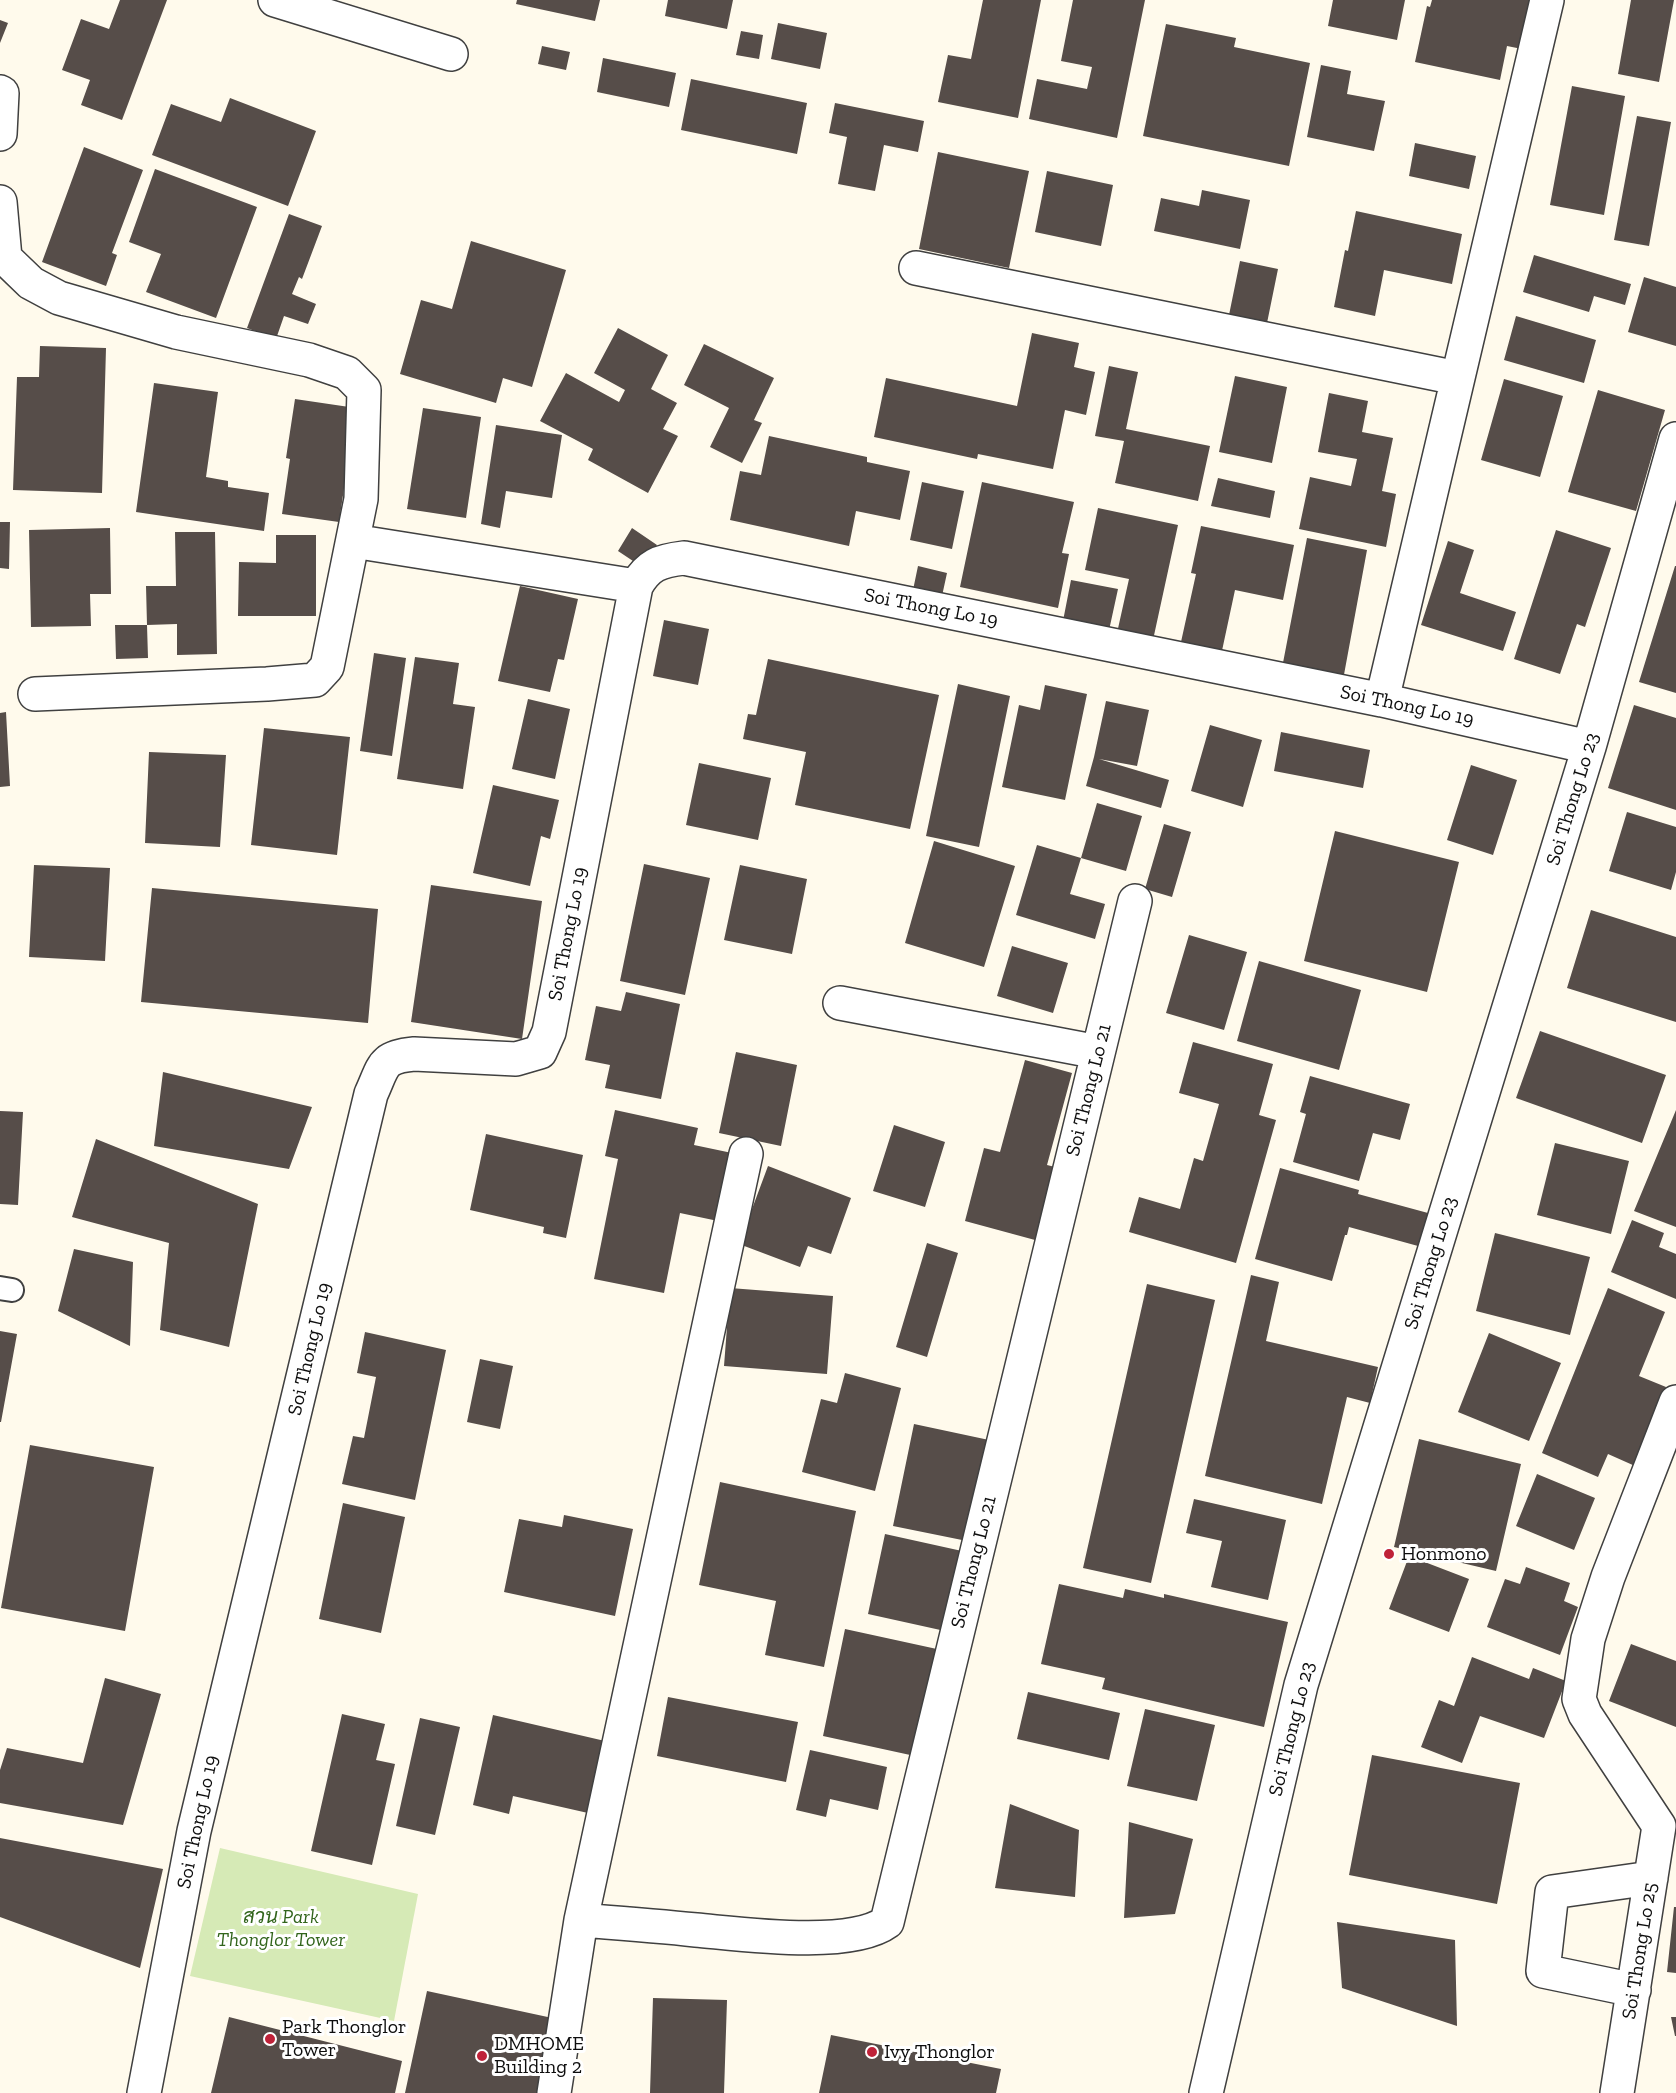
<!DOCTYPE html>
<meta charset="utf-8">
<style>
body{margin:0}
canvas{display:block;background:#fffaec}
</style>
<canvas width="1676" height="2093"></canvas>
<script>
const ctx = document.querySelector('canvas').getContext('2d');
ctx.lineJoin = 'round';
function paint(path, color) { ctx.fillStyle = color; ctx.fill(path, 'evenodd'); }
function trace(path, color, width, dash) { ctx.strokeStyle = color; ctx.lineWidth = width; ctx.lineCap = dash ? 'butt' : 'round'; ctx.setLineDash(dash || []); ctx.stroke(path); }
function label(font, color, halo, rows, align = 'center') {
  ctx.font = font + ' "Zilla Slab",Sarabun,serif'; ctx.lineWidth = 6; ctx.setLineDash([]); ctx.textBaseline = 'middle'; ctx.strokeStyle = halo; ctx.fillStyle = color; for (const [text, x, y, turn = 0] of rows) {
    ctx.save(); ctx.translate(x, y); ctx.rotate((+turn || 0) * Math.PI / 180); ctx.textAlign = isNaN(turn) ? turn : align; if (halo) ctx.strokeText(text, 0, 0); ctx.fillText(text, 0, 0); ctx.restore();
  }
}
const green = new Path2D(`
 M220,1848L418,1894L394,2021L190,1976Z`);
const building = new Path2D(`
 M120,0H167L122,120L81,105L90,80L62,70L81,19L109,29Z
 M517,0H600L595,21L516,4Z
 M668,0H733L727,29L665,16Z
 M983,0H1041L1018,118L938,102L948,55L971,59Z
 M1073,0H1145L1117,138L1029,119L1037,79L1087,89L1092,67L1061,61Z
 M1333,0H1405L1397,40L1328,26Z
 M1432,0H1532L1522,49L1507,46L1500,80L1415,62L1427,6L1430,7Z
 M1631,0H1674L1659,82L1618,74Z
 M0,20L8,23L0,43Z
 M778,23L827,33L820,69L771,59Z
 M1166,24L1236,38L1234,47L1310,63L1289,166L1143,136Z
 M741,31L763,35L759,59L736,55Z
 M542,46L570,52L566,70L538,64Z
 M603,58L676,73L669,107L597,92Z
 M1321,65L1351,71L1347,94L1385,101L1374,151L1307,137Z
 M691,79L807,103L797,154L681,130Z
 M1572,86L1625,96L1604,215L1550,205Z
 M230,98L316,131L288,206L152,155L171,104L221,122Z
 M835,103L924,121L918,152L884,145L875,191L838,184L847,137L829,133Z
 M1637,116L1671,122L1649,246L1614,240Z
 M1415,143L1476,156L1469,189L1409,176Z
 M84,147L143,170L112,253L117,255L106,286L42,262Z
 M938,152L1029,171L1009,268L919,249Z
 M155,169L257,207L216,318L146,292L161,254L129,242Z
 M1047,171L1113,185L1101,246L1035,232Z
 M1202,190L1250,200L1240,249L1154,231L1161,198L1199,206Z
 M1356,211L1462,234L1452,284L1384,270L1375,316L1334,307L1345,250L1348,251Z
 M289,214L322,226L302,279L299,277L292,294L316,304L308,324L284,316L276,339L247,328Z
 M471,241L566,270L532,387L503,378L496,403L400,374L421,300L452,309Z
 M1534,255L1631,284L1625,305L1594,296L1589,312L1523,292Z
 M1240,261L1278,269L1267,323L1229,315Z
 M1644,277L1676,287V346L1628,332Z
 M1516,316L1596,340L1584,383L1504,360Z
 M618,328L668,355L651,389L677,403L663,429L678,436L648,493L588,460L593,449L540,421L566,373L619,402L625,390L594,373Z
 M1032,333L1079,343L1074,367L1095,372L1086,415L1065,410L1053,469L978,454L977,459L874,437L886,378L1017,406Z
 M704,344L774,378L754,420L762,423L742,463L710,447L729,408L684,385Z
 M40,346L106,348L102,493L13,490L17,377H39Z
 M1109,366L1138,372L1126,429L1210,446L1198,501L1115,483L1124,441L1095,436Z
 M1235,376L1287,387L1272,463L1219,452Z
 M1504,379L1563,396L1540,477L1481,460Z
 M154,383L218,392L206,477L228,481V487L269,493L264,531L136,512Z
 M1598,390L1665,410L1636,511L1568,492Z
 M1329,393L1368,401L1362,432L1393,438L1382,491L1396,494L1386,547L1299,529L1310,477L1351,486L1357,459L1318,452Z
 M295,399L356,408L339,522L282,514L290,459L286,458Z
 M423,408L481,417L466,518L407,509Z
 M496,425L562,435L552,498L506,491L500,528L481,524Z
 M769,436L867,457V462L910,471L900,520L856,511L849,546L730,520L740,471L761,475Z
 M1218,478L1275,491L1270,518L1211,506Z
 M922,482L964,491L952,549L910,540Z
 M982,482L1074,502L1062,553L1069,554L1058,608L960,587Z
 M1098,508L1178,525L1153,640L1117,633L1129,579L1085,570Z
 M0,522H10L9,569L0,568Z
 M1201,526L1294,545L1283,600L1235,590L1220,660L1179,651L1196,574L1191,573Z
 M110,528L111,594H90L91,626L31,627L29,530Z
 M632,528L657,545L642,567L618,551Z
 M1556,530L1611,548L1585,627L1577,624L1560,674L1514,659Z
 M175,532H215L217,654L177,655V624L147,625L146,586H176Z
 M276,535H316V616H238L239,562L276,563Z
 M1307,538L1367,550L1343,680L1282,668Z
 M1448,541L1474,550L1460,593L1516,612L1503,651L1421,625Z
 M918,566L947,573L942,596L913,590Z
 M1675,566H1676V693L1639,682Z
 M1071,580L1118,589L1108,635L1062,626Z
 M520,586L578,599L564,660L558,659L550,692L498,681Z
 M664,620L709,629L698,685L653,676Z
 M115,625H147L148,658L116,659Z
 M374,653L406,658L392,756L360,751Z
 M415,657L459,663L453,704L475,707L463,789L397,779Z
 M768,659L939,695L910,829L795,805L806,752L743,739L748,714L756,715Z
 M958,684L1010,696L979,847L926,836Z
 M1045,685L1087,694L1065,800L1002,787L1019,705L1040,710Z
 M528,699L570,709L555,779L512,769Z
 M1106,701L1149,710L1137,766L1099,759L1169,780L1161,808L1086,786L1094,757Z
 M1634,705L1676,718V810L1608,788Z
 M6,712L10,786L0,787V713Z
 M1210,725L1262,740L1243,807L1191,791Z
 M264,728L350,737L337,855L251,845Z
 M1281,732L1370,750L1363,788L1274,771Z
 M149,752L226,755L220,847L145,843Z
 M699,763L771,778L758,840L686,825Z
 M1471,765L1517,780L1493,855L1447,840Z
 M493,785L559,800L550,839L541,836L530,886L473,873Z
 M1097,803L1142,816L1126,871L1081,858Z
 M1627,812L1676,827V872L1671,890L1609,871Z
 M1164,824L1191,832L1172,897L1145,889Z
 M1335,831L1459,862L1427,992L1304,961Z
 M934,841L1015,866L984,967L905,943Z
 M1037,845L1081,858L1070,894L1105,904L1095,939L1016,915Z
 M644,864L710,878L685,995L620,981Z
 M34,865L110,868L105,961L29,957Z
 M740,865L807,879L792,954L724,940Z
 M431,885L542,901L522,1039L411,1022Z
 M152,888L378,909L368,1023L141,1002Z
 M1591,910L1676,937V1022L1567,988Z
 M1189,935L1247,952L1224,1030L1166,1013Z
 M1012,946L1068,963L1053,1013L997,996Z
 M1259,961L1361,990L1339,1070L1237,1041Z
 M626,992L680,1004L661,1099L605,1088L610,1065L585,1060L596,1006L621,1011Z
 M1540,1031L1666,1075L1642,1143L1516,1098Z
 M1193,1042L1273,1064L1259,1115L1276,1120L1236,1263L1129,1232L1139,1197L1180,1209L1194,1158L1203,1161L1219,1104L1179,1093Z
 M736,1052L797,1065L781,1146L719,1133Z
 M1025,1060L1072,1073L1047,1165L1055,1167L1035,1240L965,1221L984,1148L1000,1152Z
 M163,1072L312,1107L289,1169L154,1146Z
 M1310,1076L1410,1104L1400,1140L1373,1133L1359,1181L1293,1162L1306,1114L1300,1112Z
 M615,1110L698,1128L694,1145L732,1153L718,1221L680,1213L664,1293L594,1279L618,1159L605,1156Z
 M1676,1110V1227L1634,1211Z
 M0,1111L23,1112L18,1205L0,1204Z
 M894,1125L945,1142L925,1207L873,1191Z
 M486,1134L583,1155L566,1238L543,1233L544,1227L470,1210Z
 M96,1139L258,1204L229,1347L160,1330L169,1243L72,1217Z
 M1555,1143L1629,1161L1611,1234L1537,1215Z
 M768,1166L851,1198L831,1254L808,1246L800,1267L739,1244Z
 M1280,1168L1359,1190L1358,1194L1428,1213L1418,1246L1349,1227L1347,1235H1345L1332,1281L1255,1259Z
 M1632,1220L1664,1233L1659,1247L1676,1254V1299L1611,1272Z
 M1495,1233L1590,1257L1570,1335L1476,1311Z
 M927,1243L958,1253L927,1357L896,1347Z
 M74,1249L133,1262L130,1346L58,1311Z
 M1251,1275L1279,1282L1266,1341L1378,1367L1370,1403L1347,1397L1322,1504L1205,1476Z
 M1147,1284L1215,1300L1151,1583L1083,1568Z
 M730,1288L833,1296L827,1374L724,1366Z
 M1608,1288L1665,1312L1639,1376L1666,1387L1635,1466L1608,1454L1598,1477L1542,1453Z
 M0,1331L17,1334L1,1422H0Z
 M365,1332L446,1350L415,1500L342,1484L353,1436L364,1438L376,1377L357,1373Z
 M1489,1333L1561,1363L1529,1441L1458,1412Z
 M480,1359L513,1366L500,1429L467,1422Z
 M845,1373L901,1388L875,1491L802,1472L821,1399L837,1403Z
 M914,1424L989,1440L967,1541L893,1526Z
 M1419,1439L1521,1464L1496,1571L1394,1547Z
 M30,1445L154,1467L125,1631L1,1608Z
 M1537,1474L1595,1498L1574,1550L1516,1526Z
 M720,1482L856,1511L824,1667L765,1655L776,1601L699,1585Z
 M1194,1499L1286,1520L1268,1600L1211,1587L1222,1541L1186,1533Z
 M343,1503L405,1517L381,1633L319,1619Z
 M564,1515L633,1529L615,1616L504,1592L519,1519L562,1527Z
 M885,1534L971,1553L954,1633L868,1614Z
 M1409,1556L1469,1579L1449,1632L1389,1609Z
 M1526,1567L1570,1583L1564,1601L1578,1607L1560,1655L1487,1627L1505,1579L1520,1584Z
 M1059,1584L1123,1598L1125,1589L1164,1598V1594L1288,1622L1264,1727L1102,1689L1105,1678L1041,1664Z
 M845,1629L946,1651L924,1758L823,1736Z
 M1631,1644L1676,1661V1727L1609,1701Z
 M1472,1657L1529,1679L1533,1668L1566,1681L1544,1738L1480,1716L1462,1763L1421,1747L1439,1700L1454,1706Z
 M105,1678L161,1694L123,1825L0,1803V1770L7,1748L83,1763Z
 M1028,1692L1120,1713L1109,1760L1017,1739Z
 M668,1697L798,1722L786,1782L657,1756Z
 M1145,1709L1215,1725L1197,1801L1127,1786Z
 M342,1714L385,1724L376,1760L395,1764L372,1865L311,1851Z
 M493,1715L605,1741L588,1813L513,1796L509,1814L473,1805Z
 M420,1718L460,1727L435,1835L396,1826Z
 M810,1750L887,1767L878,1810L830,1799L826,1817L796,1810Z
 M1372,1755L1520,1783L1497,1904L1349,1875Z
 M1010,1804L1079,1830L1075,1897L995,1888Z
 M1129,1822L1193,1839L1175,1914L1124,1918Z
 M0,1838L163,1869L140,1968L0,1917Z
 M1674,1907H1676V1973L1667,1972Z
 M1337,1922L1455,1940L1457,2026L1342,1988Z
 M427,1991L557,2019L544,2093H405Z
 M653,1998L727,2000L724,2093H650Z
 M229,2017L402,2061L395,2093H211Z
 M1671,2017H1676V2036H1675Z
 M831,2035L1001,2069L996,2093H819Z`);
const service = new Path2D(`
 M0,1288L12,1290`);
const minor = new Path2D(`
 M275,0L451,54
 M0,92L2,93L0,134
 M0,202L5,258L31,283L59,298L176,332L309,360L347,373L364,390L361,499L327,667L315,680L267,684L35,694
 M916,268L1457,378
 M353,541L636,586
 M1382,700L1547,0
 M840,1003L1098,1052
 M1659,1826L1585,1714L1579,1699L1588,1639L1608,1577L1676,1402
 M581,1920C619,1923 658,1926 696,1930C742,1934 850,1949 887,1922L1135,901
 M1634,1990L1543,1971L1552,1892L1651,1878
 M144,2093L194,1831L371,1094C384,1066 381,1057 414,1054L516,1059L540,1052L549,1032L636,586C648,565 659,561 684,558L1382,700L1589,747
 M554,2093L581,1920L746,1154
 M1206,2093L1301,1685L1589,747L1676,439
 M1617,2093L1659,1826`);
const markers = [
 [1389,1554,6,"#bf2239"],
 [270,2039,6,"#bf2239"],
 [872,2052,6,"#bf2239"],
 [482,2056,6,"#bf2239"]
];
const streetNames = [
 ["Soi Thong Lo 19",931,608,11],
 ["Soi Thong Lo 19",1407,706,12],
 ["Soi Thong Lo 23",1573,799,-73],
 ["Soi Thong Lo 19",568,934,-79],
 ["Soi Thong Lo 21",1089,1090,-76],
 ["Soi Thong Lo 23",1431,1263,-73],
 ["Soi Thong Lo 19",310,1349,-77],
 ["Soi Thong Lo 21",974,1562,-76],
 ["Soi Thong Lo 23",1292,1729,-76],
 ["Soi Thong Lo 19",198,1822,-78],
 ["Soi Thong Lo 25",1640,1951,-81]
];
const poiNames = [
 ["Honmono",1401,1554],
 ["Park Thonglor",282,2027],
 ["Tower",282,2050],
 ["DMHOME",494,2044],
 ["Building 2",494,2067],
 ["Ivy Thonglor",884,2052]
];
const parkNames = [
 ["สวน Park",281,1917],
 ["Thonglor Tower",281,1940]
];
paint(green, '#d6eab6');
paint(building, '#564d49');
trace(service, '#404040', 26);
trace(minor, '#404040', 36);
trace(service, '#fff', 22);
trace(minor, '#fff', 33);
for (const [x, y, r, color] of markers) { const dot = new Path2D(); dot.arc(x, y, r, 0, 2 * Math.PI); ctx.fillStyle = color; ctx.fill(dot); trace(dot, '#fff', 2); }
label('20px', '#0d0d0d', '#fff', streetNames);
label('20px', '#0d0d0d', '#fff', poiNames, 'left');
label('italic 20px', '#32651c', '#fff', parkNames);
</script>
